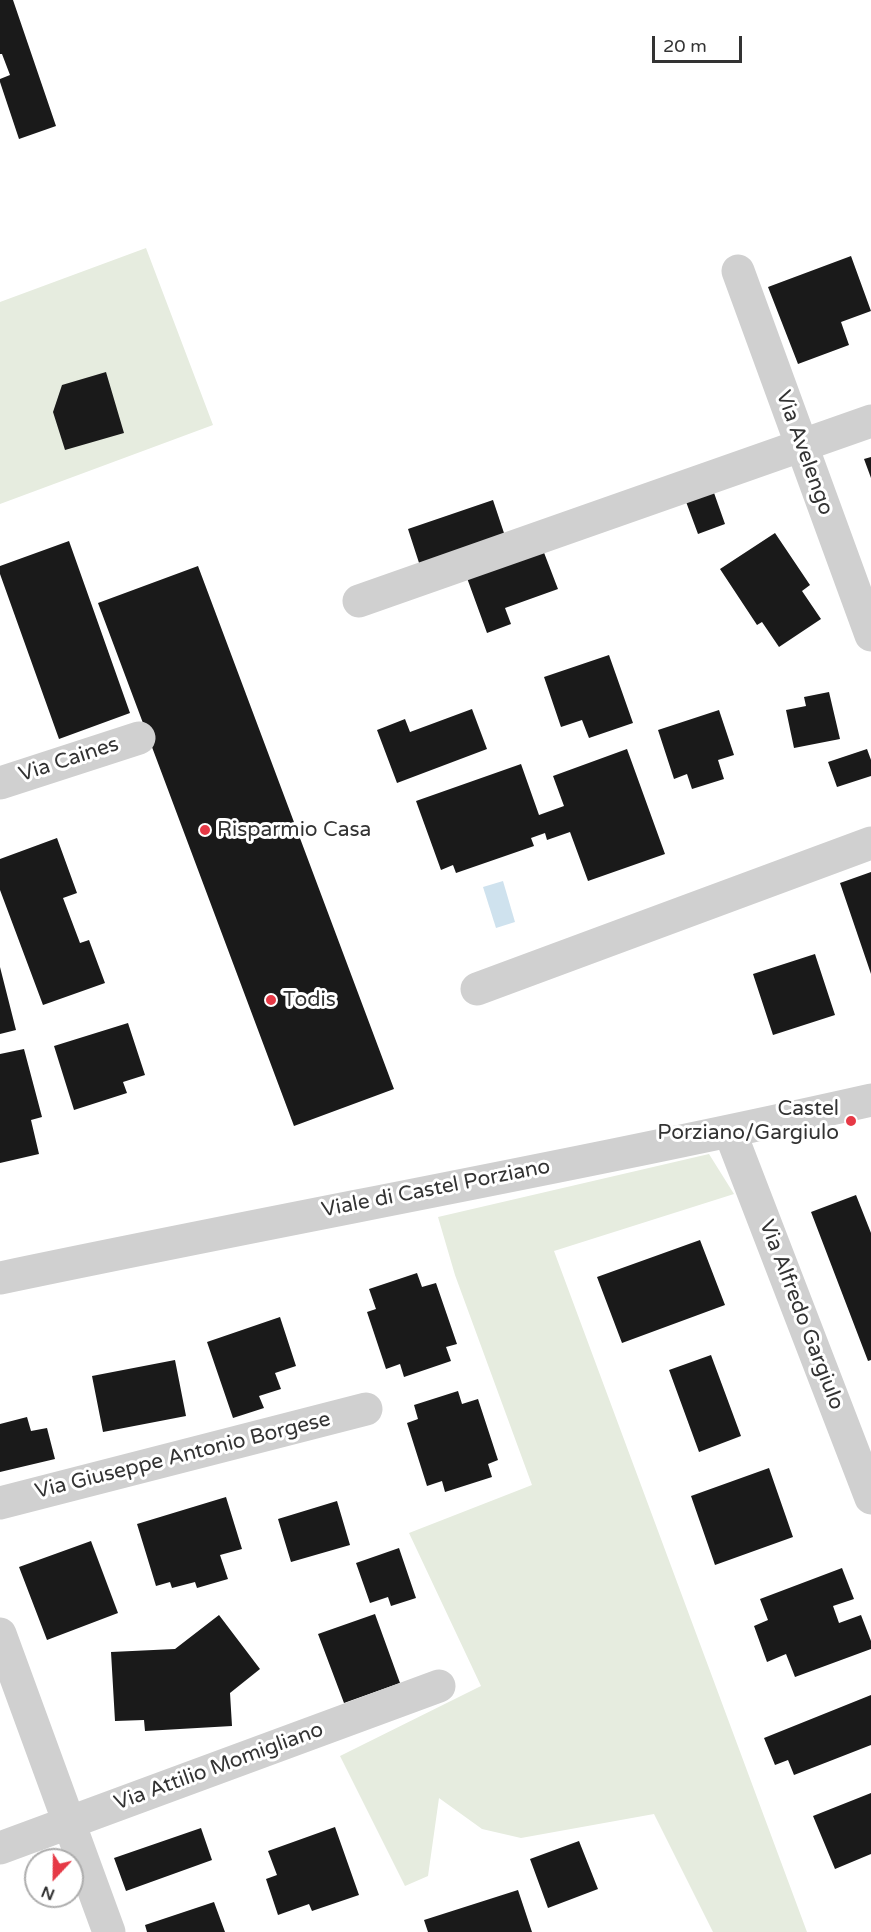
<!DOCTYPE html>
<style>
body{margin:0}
#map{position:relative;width:871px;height:1932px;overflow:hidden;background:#fff;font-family:"Varela Round",sans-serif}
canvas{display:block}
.north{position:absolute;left:24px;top:1848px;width:60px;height:60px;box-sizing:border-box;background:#fff;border:2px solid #adadad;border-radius:50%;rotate:202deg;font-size:16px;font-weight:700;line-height:24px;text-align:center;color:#333}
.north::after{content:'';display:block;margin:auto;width:21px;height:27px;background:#e63946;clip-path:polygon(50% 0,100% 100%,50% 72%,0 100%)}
.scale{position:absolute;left:652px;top:36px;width:90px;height:27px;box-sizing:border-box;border:3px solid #333;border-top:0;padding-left:8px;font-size:18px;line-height:21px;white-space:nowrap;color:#333;-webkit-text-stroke:4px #fff;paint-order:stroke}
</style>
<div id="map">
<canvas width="871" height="1932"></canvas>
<div class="north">N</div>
<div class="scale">20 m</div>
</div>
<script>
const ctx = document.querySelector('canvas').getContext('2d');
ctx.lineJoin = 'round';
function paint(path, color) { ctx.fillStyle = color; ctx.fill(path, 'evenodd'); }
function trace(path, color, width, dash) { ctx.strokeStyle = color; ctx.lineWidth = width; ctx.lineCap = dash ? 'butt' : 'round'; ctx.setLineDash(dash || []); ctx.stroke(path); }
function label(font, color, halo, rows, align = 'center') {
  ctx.font = font + ' "Varela Round",sans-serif'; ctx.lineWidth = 6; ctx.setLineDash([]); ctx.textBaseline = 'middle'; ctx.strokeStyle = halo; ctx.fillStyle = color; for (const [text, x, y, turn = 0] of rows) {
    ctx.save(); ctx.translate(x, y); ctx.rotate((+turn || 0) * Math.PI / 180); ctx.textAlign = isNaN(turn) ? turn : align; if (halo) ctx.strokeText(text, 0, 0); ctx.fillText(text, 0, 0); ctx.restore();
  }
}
const green = new Path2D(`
 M146,248L213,425L0,504V302Z
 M709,1154L734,1194L554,1251L807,1932H713L654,1814L521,1838L482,1829L439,1798L428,1876L405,1886L340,1756L481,1686L409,1533L532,1485L455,1275L438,1217Z`);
const water = new Path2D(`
 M503,881L515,922L496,928L483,887Z`);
const building = new Path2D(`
 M0,0H13L56,126L19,139L0,82V79L10,75L2,54H0Z
 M851,256L871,311L841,322L849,345L798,364L768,287Z
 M106,372L124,433L65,450L53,412L62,385Z
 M871,457V478L864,459Z
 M713,490L725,524L698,534L685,499Z
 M493,500L506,539L421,569L408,529Z
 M775,533L810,585L802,591L821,619L779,647L762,622L757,625L720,569Z
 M69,541L130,713L59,739L0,574V566Z
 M543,550L558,589L505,608L511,624L487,633L467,578Z
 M198,566L394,1089L294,1126L98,603Z
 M609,655L633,723L589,738L582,720L561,727L544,677Z
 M829,692L840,739L794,748L786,710L806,706L804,697Z
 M472,709L487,749L397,783L377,730L405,719L410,732Z
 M719,710L734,755L718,760L724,779L692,789L687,774L674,779L658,730Z
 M627,749L665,854L588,881L570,832L547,840L545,833L531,838L534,846L456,873L453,865L441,870L416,801L521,764L539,815L564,806L553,776Z
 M867,749L871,760V776L837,787L828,762Z
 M57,838L77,893L63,898L80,943L89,940L105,983L43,1005L0,890V859Z
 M871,872V974L840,883Z
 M815,954L835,1015L773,1035L753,974Z
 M0,967L16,1030L0,1034Z
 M128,1023L145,1075L123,1082L127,1093L74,1110L54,1046Z
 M24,1049L42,1117L31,1120L39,1154L0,1163V1054Z
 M856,1195L871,1233V1360L868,1361L811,1212Z
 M700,1240L725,1305L622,1343L597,1277Z
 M417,1273L422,1287L436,1283L457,1344L446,1347L451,1361L404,1377L400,1364L386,1369L367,1312L376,1309L369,1289Z
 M280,1317L296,1366L275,1373L281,1389L259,1396L264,1408L233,1418L207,1342Z
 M711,1355L741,1436L699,1452L669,1370Z
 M175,1360L186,1416L103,1432L92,1376Z
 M458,1391L462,1404L478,1399L498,1460L488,1464L492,1477L445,1492L442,1481L427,1486L407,1423L418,1419L414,1405Z
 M27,1417L31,1431L47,1428L55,1459L0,1472V1424Z
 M769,1468L793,1537L715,1565L691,1496Z
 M226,1497L242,1549L220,1555L228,1579L197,1588L195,1582L172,1588L170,1582L156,1586L137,1524Z
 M337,1501L350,1545L291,1562L278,1519Z
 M91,1541L118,1613L47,1640L19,1567Z
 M399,1548L416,1598L391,1606L388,1597L370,1603L356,1563Z
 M842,1568L854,1599L833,1606L839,1623L861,1615L871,1641V1649L795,1677L786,1654L767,1662L754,1626L768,1620L760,1599Z
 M375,1614L400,1683L344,1703L318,1634Z
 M219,1615L260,1669L230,1693L232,1726L145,1731L144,1720L115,1721L111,1652L175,1649Z
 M871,1695V1745L794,1775L788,1760L775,1765L764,1738Z
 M871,1793V1854L835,1869L813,1816Z
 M335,1827L359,1895L312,1911L309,1904L278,1915L266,1879L277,1875L268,1851Z
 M201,1828L212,1860L126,1891L114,1858Z
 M579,1841L598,1889L548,1908L530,1859Z
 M518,1890L532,1932H428L424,1920Z
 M214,1902L225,1932H147L145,1925Z`);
const minor = new Path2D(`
 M738,271L871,635
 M359,601L871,421
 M0,783L139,738
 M477,989L871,843
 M730,1132L871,1498
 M0,1278C290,1217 582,1165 871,1100
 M0,1503L366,1409
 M0,1634L109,1932
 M0,1848L439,1686`);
const markers = [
 [205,830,6,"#e63946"],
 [271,1000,6,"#e63946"],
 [851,1121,6,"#e63946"]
];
const streetNames = [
 ["Via Avelengo",804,453,70],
 ["Via Caines",69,760,-18],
 ["Viale di Castel Porziano",436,1189,-11],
 ["Via Alfredo Gargiulo",801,1315,69],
 ["Via Giuseppe Antonio Borgese",183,1456,-14],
 ["Via Attilio Momigliano",219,1767,-20]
];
const poiNames = [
 ["Risparmio Casa",217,830],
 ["Todis",283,1000],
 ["Castel",839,1109,"right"],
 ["Porziano/Gargiulo",839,1133,"right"]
];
paint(green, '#e6ecdf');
paint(water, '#cfe2ee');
paint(building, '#1a1a1a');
trace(minor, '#d0d0d0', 33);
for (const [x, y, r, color] of markers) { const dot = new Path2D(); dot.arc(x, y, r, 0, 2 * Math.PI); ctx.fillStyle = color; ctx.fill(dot); trace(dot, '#fff', 2); }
label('21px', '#333', '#fff', streetNames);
label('21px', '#333', '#fff', poiNames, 'left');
</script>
